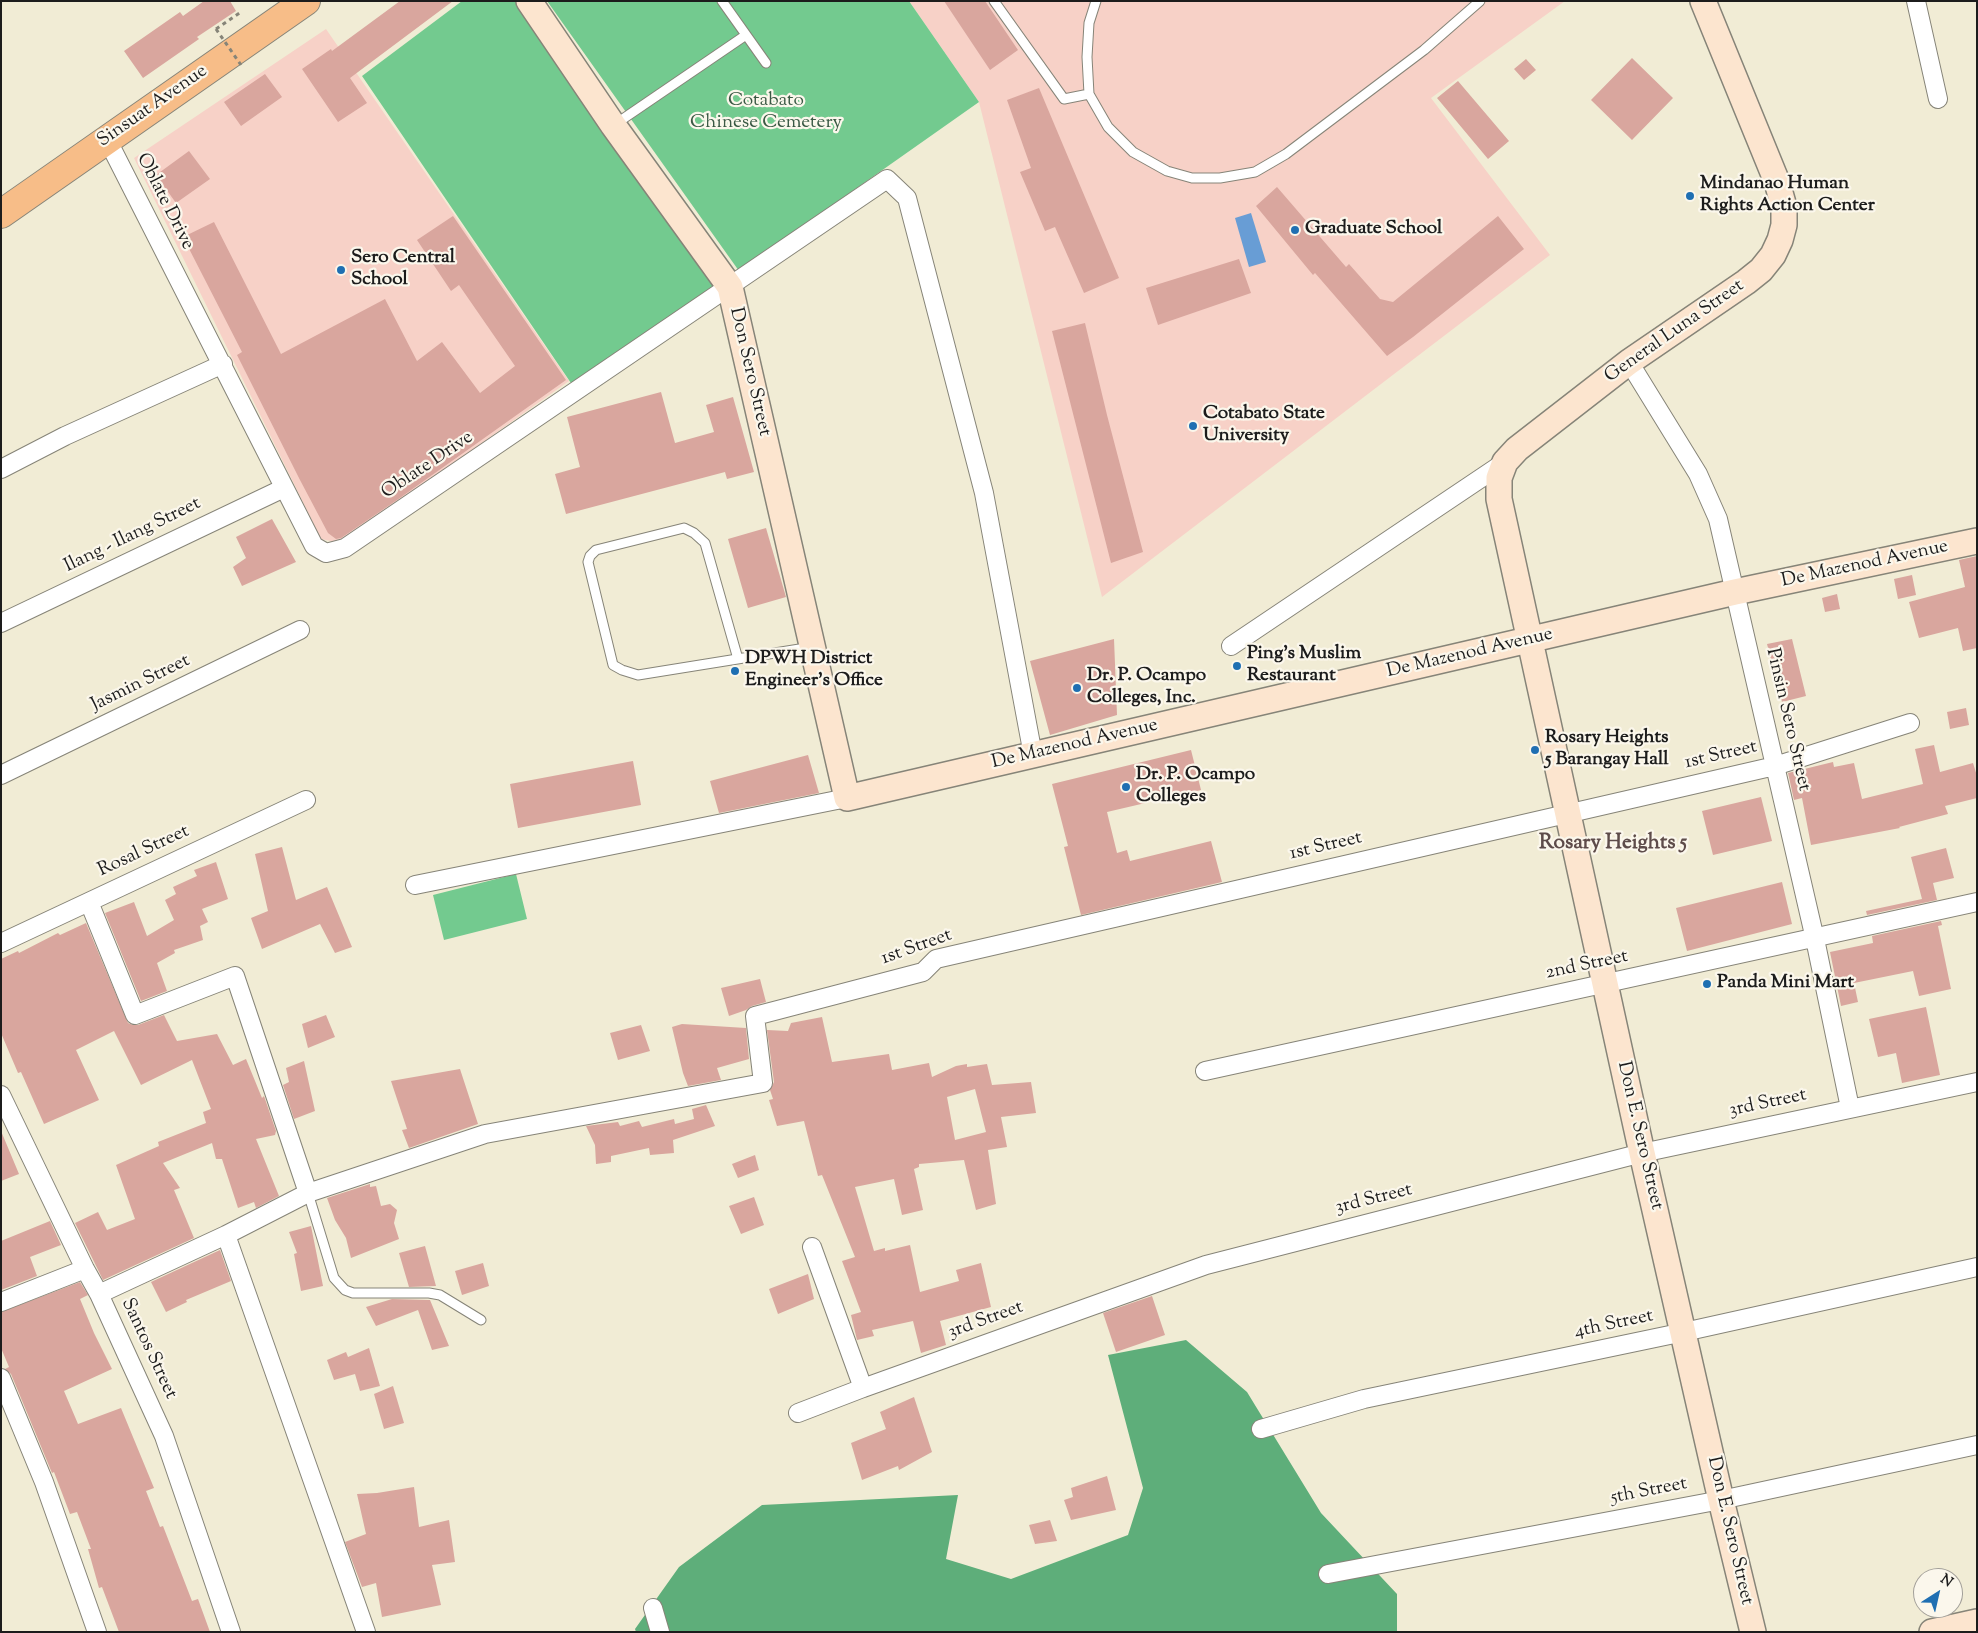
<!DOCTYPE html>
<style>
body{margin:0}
#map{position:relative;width:1978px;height:1633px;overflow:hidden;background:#f1ecd5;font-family:"Sorts Mill Goudy",serif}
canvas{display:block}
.frame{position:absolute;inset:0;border:2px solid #1c1c1c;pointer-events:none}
.north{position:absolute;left:1913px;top:1568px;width:50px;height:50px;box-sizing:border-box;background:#fbf7ec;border:1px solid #a29f99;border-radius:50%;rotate:35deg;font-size:14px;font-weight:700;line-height:20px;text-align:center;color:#1c1c1c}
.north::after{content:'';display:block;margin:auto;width:18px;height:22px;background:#1f6fb2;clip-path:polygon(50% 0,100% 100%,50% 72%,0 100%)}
</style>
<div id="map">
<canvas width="1978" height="1633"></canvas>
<div class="frame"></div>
<div class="north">N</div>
</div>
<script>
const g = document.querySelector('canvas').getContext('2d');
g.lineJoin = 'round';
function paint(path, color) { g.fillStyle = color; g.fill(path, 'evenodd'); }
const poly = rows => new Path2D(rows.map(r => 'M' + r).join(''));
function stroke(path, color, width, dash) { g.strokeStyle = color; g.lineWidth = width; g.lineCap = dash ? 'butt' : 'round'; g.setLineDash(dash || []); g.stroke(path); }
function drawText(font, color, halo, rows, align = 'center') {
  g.font = font + ' "Sorts Mill Goudy",serif'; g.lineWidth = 4.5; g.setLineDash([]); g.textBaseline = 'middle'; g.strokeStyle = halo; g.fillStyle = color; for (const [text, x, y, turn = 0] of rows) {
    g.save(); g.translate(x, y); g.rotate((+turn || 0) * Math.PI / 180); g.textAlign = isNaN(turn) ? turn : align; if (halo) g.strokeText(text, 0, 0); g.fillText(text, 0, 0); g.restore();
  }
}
paint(poly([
 [909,1,1565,1,1431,98,1550,255,1102,597,979,102],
 [326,29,569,381,341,543,321,539,134,158]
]), '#f7d1c7');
paint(poly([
 [462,1,515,1,715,289,573,386,362,76],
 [547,1,909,1,979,102,739,271],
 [516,874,527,919,444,940,433,895]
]), '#73ca8f');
paint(poly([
 [1186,1340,1247,1392,1321,1513,1397,1594,1397,1632,636,1632,635,1629,679,1567,762,1505,958,1495,946,1559,1011,1579,1128,1535,1143,1488,1108,1355]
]), '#5eae7a');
paint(poly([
 [1251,213,1266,262,1249,267,1235,218]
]), '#689dd5');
paint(poly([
 [204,1,230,1,236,11,197,37,199,39,143,78,124,51,180,12,183,16],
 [400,1,453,1,350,78,367,103,338,122,302,69,331,49,332,51],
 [944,1,985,1,1018,50,990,70],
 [1632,58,1673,98,1632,140,1591,100],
 [1526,59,1536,70,1524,80,1514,69],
 [265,74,282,97,241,126,224,102],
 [1458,81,1509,141,1488,159,1437,98],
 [1039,88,1119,278,1084,293,1055,227,1045,231,1020,172,1031,168,1007,100],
 [189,151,210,179,176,203,156,175],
 [1277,187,1346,267,1349,264,1380,299,1393,302,1498,216,1524,249,1413,337,1387,356,1315,273,1313,275,1256,206],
 [453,216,566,380,397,500,341,538,336,539,328,533,300,480,237,355,242,352,183,237,214,222,281,354,385,299,417,361,442,342,480,393,515,366,459,285,451,291,417,240],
 [1239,259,1251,293,1158,325,1146,288],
 [1085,323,1107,415,1143,552,1111,563,1052,331],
 [661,392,675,443,714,432,706,405,733,397,754,472,727,479,725,472,566,514,555,474,580,467,567,417],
 [272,519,296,562,242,586,233,567,246,558,236,537],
 [766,528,786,597,748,608,728,539],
 [1977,556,1977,648,1963,651,1958,628,1919,638,1909,602,1965,587,1959,560],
 [1912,575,1916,595,1898,599,1894,579],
 [1837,594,1840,609,1825,612,1822,598],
 [1114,639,1117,715,1050,735,1030,661],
 [1792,639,1806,696,1782,702,1767,644],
 [1966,708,1969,725,1950,729,1947,712],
 [1934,745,1940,772,1973,763,1977,776,1977,798,1945,806,1948,814,1899,827,1900,828,1811,845,1802,798,1794,800,1788,773,1833,762,1834,767,1854,763,1862,799,1923,784,1915,749],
 [1191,750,1201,790,1107,812,1117,853,1127,850,1130,861,1211,841,1222,882,1081,915,1064,847,1068,846,1052,784],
 [808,755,819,793,719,813,710,781],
 [633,761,641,805,518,828,510,784],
 [1761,797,1772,841,1713,855,1702,811],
 [282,847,296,900,327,887,352,947,335,953,320,924,262,949,251,918,268,911,255,854],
 [1946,848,1954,878,1933,883,1937,900,1867,915,1866,911,1922,899,1911,857],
 [216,862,228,899,202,909,208,922,200,926,203,940,174,950,175,953,157,963,167,991,141,1001,105,913,134,902,147,936,174,920,165,900,176,894,173,887,197,876,194,870],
 [1782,882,1792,924,1687,951,1676,908],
 [1941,921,1942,925,1938,926,1951,989,1919,996,1913,971,1854,983,1858,1002,1841,1006,1830,952,1873,943,1872,936],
 [86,923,128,1023,133,1025,138,1025,164,1015,177,1041,217,1034,233,1065,246,1059,262,1098,264,1096,276,1131,275,1135,256,1139,279,1196,256,1208,254,1202,238,1208,222,1159,216,1159,212,1143,163,1163,180,1188,174,1190,194,1238,103,1280,75,1223,98,1212,107,1230,135,1219,116,1165,159,1146,158,1142,206,1123,203,1112,211,1109,192,1060,141,1085,114,1031,76,1050,99,1100,44,1124,21,1072,18,1073,1,1033,1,959,18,951,19,953,58,933,60,935],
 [760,979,766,1002,752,1006,746,1010,729,1016,721,988],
 [1926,1007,1940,1075,1902,1083,1896,1053,1878,1057,1869,1019],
 [326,1015,335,1037,308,1048,302,1024],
 [822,1017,832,1062,889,1054,892,1070,929,1063,932,1077,956,1066,967,1064,967,1067,987,1064,992,1085,1031,1082,1036,1113,1001,1117,1007,1147,988,1150,996,1204,976,1210,964,1160,919,1164,919,1167,914,1169,923,1210,902,1215,894,1179,855,1187,874,1251,885,1248,885,1251,910,1245,920,1292,959,1281,956,1270,981,1263,991,1307,940,1321,946,1345,921,1353,913,1321,872,1330,874,1336,857,1340,851,1315,861,1312,842,1261,855,1257,822,1175,818,1176,804,1121,777,1126,769,1100,773,1099,770,1090,774,1082,767,1030,788,1031,791,1023],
 [975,1089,986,1132,955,1140,947,1097],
 [682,1024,746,1028,749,1059,717,1068,721,1080,688,1086,683,1073,672,1027],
 [641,1025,650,1051,618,1060,610,1033],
 [304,1061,315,1111,294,1119,283,1085,289,1082,286,1068],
 [460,1069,478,1124,409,1148,402,1130,407,1129,391,1081],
 [706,1105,715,1126,673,1140,674,1153,650,1155,649,1148,611,1156,611,1162,596,1164,595,1145,586,1126,618,1122,620,1126,639,1121,642,1127,674,1119,675,1124,694,1119,692,1109],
 [1,1131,19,1174,1,1181],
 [755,1155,759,1170,738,1178,732,1164],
 [370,1184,370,1187,376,1186,381,1206,390,1204,397,1210,394,1223,399,1239,351,1258,346,1238,335,1220,327,1198],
 [754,1197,764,1225,741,1234,729,1206],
 [50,1221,61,1245,30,1257,37,1276,1,1290,1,1241],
 [311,1226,323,1286,301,1291,294,1254,297,1253,289,1232],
 [425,1246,436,1286,409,1287,399,1253],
 [220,1250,231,1281,186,1300,187,1302,166,1312,151,1282],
 [483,1263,489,1286,462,1295,455,1271],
 [808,1274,814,1299,778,1314,769,1289],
 [80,1282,88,1295,80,1299,94,1333,112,1369,64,1391,78,1424,121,1408,154,1488,146,1491,160,1527,163,1526,192,1601,198,1599,210,1632,119,1632,102,1587,99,1588,88,1549,91,1549,77,1512,70,1514,54,1472,52,1473,11,1374,5,1369,9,1367,1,1348,1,1312],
 [1152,1296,1165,1335,1116,1352,1103,1313],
 [392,1299,430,1300,449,1346,432,1350,418,1310,376,1326,366,1307],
 [369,1348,380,1386,360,1391,355,1374,334,1380,327,1360,346,1352,348,1357],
 [393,1386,404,1423,384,1429,374,1394],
 [914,1397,932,1452,899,1470,898,1466,862,1480,851,1443,886,1429,880,1412],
 [1107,1476,1116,1510,1071,1520,1064,1500,1073,1497,1071,1488],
 [414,1487,419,1527,449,1520,455,1562,432,1565,441,1605,382,1617,376,1583,362,1587,345,1542,366,1534,357,1494,377,1493],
 [1050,1520,1057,1541,1035,1544,1029,1525]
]), '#d9a69e');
const lane = poly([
 [722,1,766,63],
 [994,1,1064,99,1089,94],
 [1096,1,1089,23,1087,57,1089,94,1108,127,1133,152,1167,171,1192,178,1220,178,1255,172,1286,154,1424,50,1480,1],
 [614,125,746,35],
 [738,659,705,543,694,533,684,528,596,550,590,556,588,562,613,665,622,670,638,675,812,647],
 [308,1193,334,1278,345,1290,353,1293,429,1293,440,1295,481,1320]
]);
const street = poly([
 [1916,1,1938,99],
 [107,139,314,546,326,553,345,548,887,179,907,198,984,493,1033,755],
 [1629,362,1698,474,1718,519,1815,939,1850,1108],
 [1,469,65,436,223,364],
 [1,623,284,488],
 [1231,646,1505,462],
 [1,775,300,630],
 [415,885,847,798],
 [89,902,135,1015,235,976,308,1193],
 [1,943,306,800],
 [1205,1071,1977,902],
 [1,1095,85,1269,99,1294,164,1436,231,1632],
 [226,1235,366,1632],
 [812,1247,863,1388],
 [99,1294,226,1235,308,1193,485,1134,763,1083,755,1016,923,972,936,959,1775,766,1910,723],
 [1,1302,85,1269],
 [1,1378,44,1482,97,1632],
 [798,1413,863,1388,1206,1265,1642,1153,1977,1082],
 [1261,1429,1364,1399,1684,1332,1977,1267],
 [1328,1574,1721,1500,1977,1445],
 [653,1608,660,1632]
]);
const secondary = poly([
 [529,1,613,125,730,287,847,798,1735,592,1977,541],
 [1703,1,1777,182,1784,207,1784,225,1780,240,1773,255,1761,270,1746,282,1629,362,1517,449,1505,462,1499,478,1499,499,1642,1153,1721,1500,1753,1632],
 [1932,1632,1977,1622]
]);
const primary = poly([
 [1,214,306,1]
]);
stroke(lane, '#868478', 11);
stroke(street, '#868478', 20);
stroke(secondary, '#868478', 28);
stroke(primary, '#868478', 30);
stroke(poly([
 [216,29,241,12]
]), '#868478', 3, [4, 4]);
stroke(lane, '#fff', 9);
stroke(street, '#fff', 18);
stroke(secondary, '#fce5cf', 25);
stroke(primary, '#f7bd88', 28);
stroke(poly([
 [216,29,241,65]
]), '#868478', 3, [4, 4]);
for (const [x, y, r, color] of [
 [1690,196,5,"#1f6fb2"],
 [1295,230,5,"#1f6fb2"],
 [341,270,5,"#1f6fb2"],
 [1193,426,5,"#1f6fb2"],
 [1237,666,5,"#1f6fb2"],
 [735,671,5,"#1f6fb2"],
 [1077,688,5,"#1f6fb2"],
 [1535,750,5,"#1f6fb2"],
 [1126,787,5,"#1f6fb2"],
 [1707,984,5,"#1f6fb2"]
]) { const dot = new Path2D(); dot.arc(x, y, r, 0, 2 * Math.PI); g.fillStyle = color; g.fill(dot); stroke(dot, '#fbf7ec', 2); }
drawText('19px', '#3a5944', '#fbf7ec', [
 ["Cotabato",766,102],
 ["Chinese Cemetery",766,124]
]);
drawText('19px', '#1c1c1c', '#fbf7ec', [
 ["Sinsuat Avenue",153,107,-35],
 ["Oblate Drive",164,202,63],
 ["General Luna Street",1675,332,-35],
 ["Don Sero Street",749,372,77],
 ["Oblate Drive",428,466,-34],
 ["Ilang - Ilang Street",133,536,-26],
 ["De Mazenod Avenue",1865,565,-12],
 ["De Mazenod Avenue",1470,654,-13],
 ["Jasmin Street",141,684,-26],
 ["Pinsin Sero Street",1787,720,77],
 ["De Mazenod Avenue",1075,745,-13],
 ["1st Street",1721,756,-13],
 ["1st Street",1326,847,-13],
 ["Rosal Street",144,852,-25],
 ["1st Street",917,948,-20],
 ["2nd Street",1587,966,-12],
 ["3rd Street",1768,1104,-12],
 ["Don E. Sero Street",1639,1136,77],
 ["3rd Street",1374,1200,-14],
 ["3rd Street",986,1321,-20],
 ["4th Street",1614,1325,-12],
 ["Santos Street",148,1349,65],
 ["5th Street",1649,1492,-11],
 ["Don E. Sero Street",1729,1531,77]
]);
drawText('bold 19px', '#1c1c1c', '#fbf7ec', [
 ["Mindanao Human",1700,185],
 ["Rights Action Center",1700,207],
 ["Graduate School",1305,230],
 ["Sero Central",351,259],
 ["School",351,281],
 ["Cotabato State",1203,415],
 ["University",1203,437],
 ["Ping's Muslim",1247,655],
 ["Restaurant",1247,677],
 ["DPWH District",745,660],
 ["Engineer's Office",745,682],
 ["Dr. P. Ocampo",1087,677],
 ["Colleges, Inc.",1087,699],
 ["Rosary Heights",1545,739],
 ["5 Barangay Hall",1545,761],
 ["Dr. P. Ocampo",1136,776],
 ["Colleges",1136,798],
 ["Panda Mini Mart",1717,984]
], 'left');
drawText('bold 21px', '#5e4c4a', '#fbf7ec', [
 ["Rosary Heights 5",1613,844]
]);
</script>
